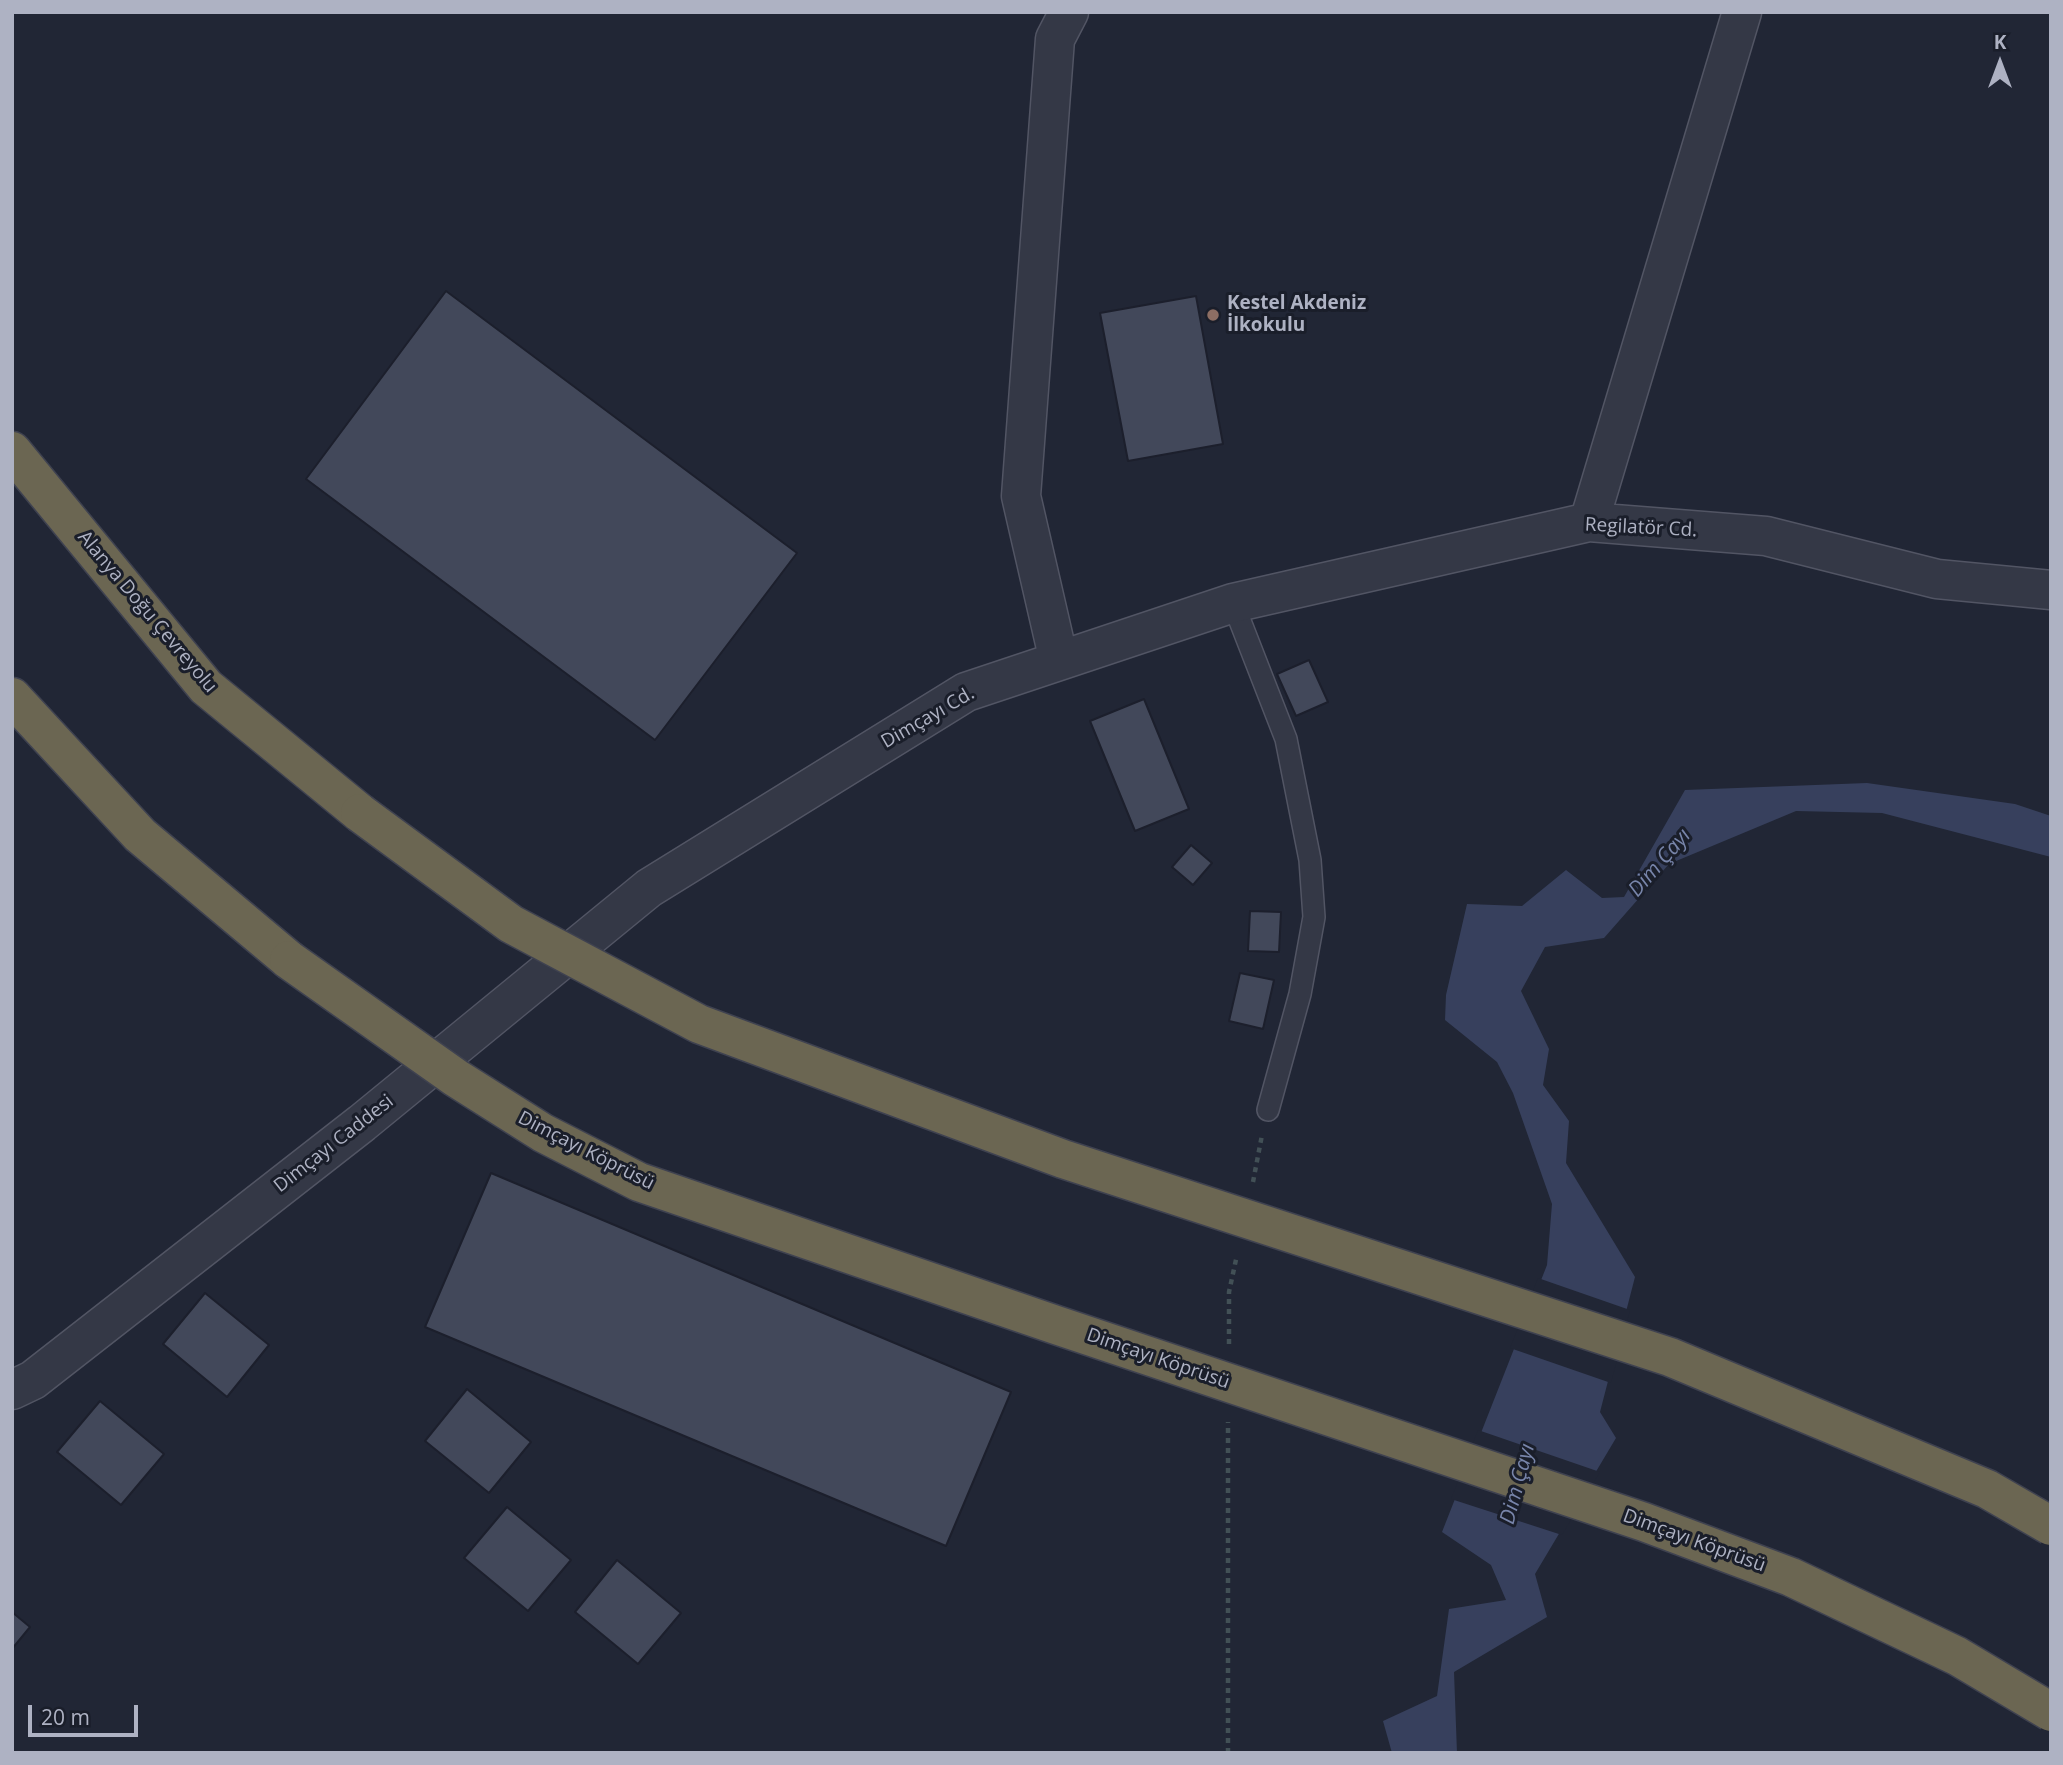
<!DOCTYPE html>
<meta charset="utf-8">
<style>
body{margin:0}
#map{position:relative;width:2063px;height:1765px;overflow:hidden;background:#212635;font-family:"Open Sans",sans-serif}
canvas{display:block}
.frame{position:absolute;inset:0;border:14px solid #aeb2c3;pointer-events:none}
.north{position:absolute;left:1965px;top:28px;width:70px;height:70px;-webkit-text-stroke:5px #1a1e2a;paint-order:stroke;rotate:0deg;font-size:19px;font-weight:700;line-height:28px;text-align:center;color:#aeb2c3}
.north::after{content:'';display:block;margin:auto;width:24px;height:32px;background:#aeb2c3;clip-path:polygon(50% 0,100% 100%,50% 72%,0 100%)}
.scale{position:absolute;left:28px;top:1705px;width:110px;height:32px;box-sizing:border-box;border:4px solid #aeb2c3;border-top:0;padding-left:9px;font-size:21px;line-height:24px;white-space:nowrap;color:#aeb2c3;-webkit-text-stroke:5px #1a1e2a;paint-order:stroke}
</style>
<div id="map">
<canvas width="2063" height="1765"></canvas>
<div class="frame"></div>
<div class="north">K</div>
<div class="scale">20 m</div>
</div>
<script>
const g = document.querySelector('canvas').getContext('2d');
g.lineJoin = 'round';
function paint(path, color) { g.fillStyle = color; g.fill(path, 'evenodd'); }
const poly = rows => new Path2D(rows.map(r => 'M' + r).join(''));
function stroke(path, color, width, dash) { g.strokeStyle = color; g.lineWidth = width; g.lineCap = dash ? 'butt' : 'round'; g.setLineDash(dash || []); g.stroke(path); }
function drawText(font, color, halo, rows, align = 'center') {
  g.font = font + ' "Open Sans",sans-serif'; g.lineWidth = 6; g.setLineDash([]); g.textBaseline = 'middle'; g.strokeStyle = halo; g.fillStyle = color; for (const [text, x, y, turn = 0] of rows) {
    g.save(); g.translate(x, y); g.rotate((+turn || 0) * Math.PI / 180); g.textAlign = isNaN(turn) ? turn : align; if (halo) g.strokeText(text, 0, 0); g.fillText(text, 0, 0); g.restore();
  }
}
paint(poly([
 [1867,783,2015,804,2051,816,2051,857,1882,813,1796,811,1669,864,1604,938,1545,947,1521,991,1549,1049,1543,1085,1569,1121,1566,1163,1635,1277,1600,1412,1616,1438,1535,1574,1547,1617,1454,1672,1457,1753,1392,1753,1383,1721,1437,1696,1449,1609,1506,1600,1491,1565,1442,1532,1547,1265,1552,1204,1513,1093,1497,1062,1445,1020,1446,995,1467,904,1522,906,1566,870,1602,898,1624,897,1685,790]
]), '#37405d');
paint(poly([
 [1538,1278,1630,1310,1611,1383,1510,1348],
 [1478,1430,1600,1472,1562,1535,1451,1499]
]), '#212635');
const building = poly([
 [446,291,797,553,655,740,306,479,446,291],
 [1196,296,1223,444,1128,461,1100,313,1196,296],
 [1309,660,1328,702,1296,716,1277,674,1309,660],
 [1144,699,1189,809,1135,831,1090,721,1144,699],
 [1191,845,1212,863,1193,885,1172,867,1191,845],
 [1250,911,1281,912,1279,952,1248,951,1250,911],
 [1240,973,1274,980,1263,1029,1229,1021,1240,973],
 [491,1173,1011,1392,946,1546,425,1327,491,1173],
 [205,1293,269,1345,227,1397,163,1344,205,1293],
 [467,1389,531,1442,489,1493,425,1441,467,1389],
 [100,1401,164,1454,121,1505,57,1452,100,1401],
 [507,1507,571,1560,528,1611,464,1558,507,1507],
 [617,1560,681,1613,638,1664,575,1612,617,1560],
 [12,1612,30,1627,12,1649,12,1612]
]);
paint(building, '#42485a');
stroke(building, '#1c1f2c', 2);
const lane = poly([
 [1233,603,1286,739,1310,860,1314,917,1300,994,1268,1110]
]);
const street = poly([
 [1589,522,1742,12],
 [1059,661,1021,496,1055,39,1069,12],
 [12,1390,33,1380,362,1123,649,888,966,692,1233,603,1589,522,1766,536,1937,579,2051,590]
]);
const highway = poly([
 [12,451,206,687,360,813],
 [12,697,140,835,289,960]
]);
stroke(lane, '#525564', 24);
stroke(street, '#525564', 41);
stroke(highway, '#3f4250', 41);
stroke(poly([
 [1253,1182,1262,1135],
 [1229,1344,1229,1292,1237,1255],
 [1228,1753,1228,1422]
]), '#425056', 4.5, [5, 5]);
stroke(lane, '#343846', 21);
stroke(street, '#343846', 38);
stroke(highway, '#6b6652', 38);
const highwayBridge = poly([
 [360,813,511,924,699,1024,1063,1159,1670,1357,1987,1489,2051,1526],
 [289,960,456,1078,543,1133,639,1182,1056,1325,1644,1522,1791,1577,1957,1656,2051,1712]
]);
stroke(highwayBridge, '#3f4250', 41, []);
stroke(highwayBridge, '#6b6652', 38);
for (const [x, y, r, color] of [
 [1213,315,7,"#8d6e63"]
]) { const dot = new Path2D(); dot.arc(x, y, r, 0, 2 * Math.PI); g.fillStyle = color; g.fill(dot); stroke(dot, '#1a1e2a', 2.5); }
drawText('bold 19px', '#aeb2c3', '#1a1e2a', [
 ["Kestel Akdeniz",1227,304],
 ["İlkokulu",1227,326]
], 'left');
drawText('19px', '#aeb2c3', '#1a1e2a', [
 ["Regilatör Cd.",1641,528,3],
 ["Alanya Doğu Çevreyolu",147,612,50],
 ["Dimçayı Cd.",928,718,-30],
 ["Dimçayı Caddesi",334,1144,-38],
 ["Dimçayı Köprüsü",586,1151,27],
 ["Dimçayı Köprüsü",1158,1359,19],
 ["Dimçayı Köprüsü",1694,1541,20]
]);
drawText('italic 21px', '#7885aa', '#1a1e2a', [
 ["Dim Çayı",1660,863,-49],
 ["Dim Çayı",1518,1484,-75]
]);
</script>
